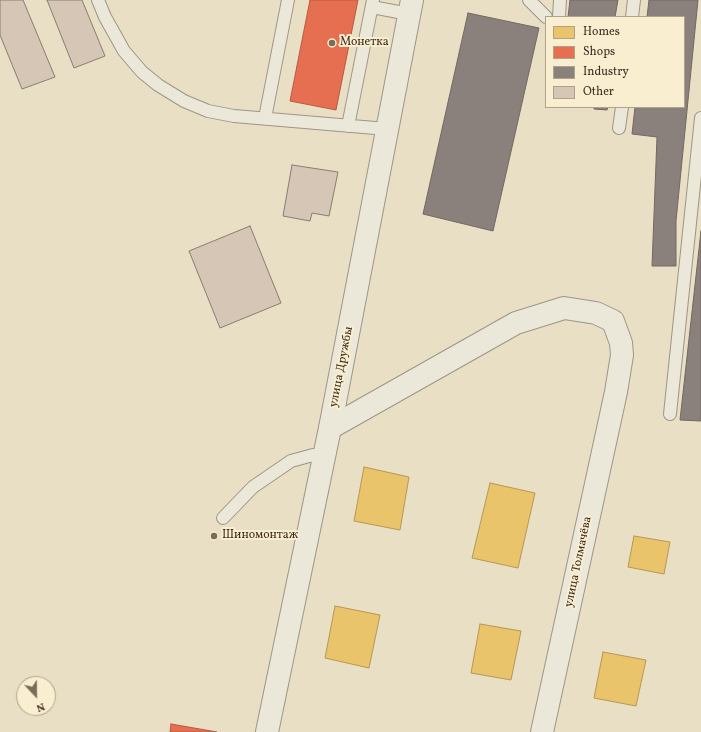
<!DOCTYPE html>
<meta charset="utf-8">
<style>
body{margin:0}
#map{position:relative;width:701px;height:732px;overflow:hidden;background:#e8dfc5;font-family:Vollkorn,serif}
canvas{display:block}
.legend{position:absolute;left:545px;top:16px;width:140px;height:92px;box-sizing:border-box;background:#f9eed0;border:1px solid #afa18a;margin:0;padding:5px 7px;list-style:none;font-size:12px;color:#3f2d21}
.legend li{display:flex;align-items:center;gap:8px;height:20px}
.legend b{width:20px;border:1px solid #afa18a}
.north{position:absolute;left:16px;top:676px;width:40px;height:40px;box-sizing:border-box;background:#f9eed0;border:1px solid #afa18a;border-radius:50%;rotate:158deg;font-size:11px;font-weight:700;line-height:16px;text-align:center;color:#3f2d21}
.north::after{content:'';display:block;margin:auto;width:14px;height:18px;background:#7a6b5a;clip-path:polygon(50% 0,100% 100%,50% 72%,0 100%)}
</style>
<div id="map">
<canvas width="701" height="732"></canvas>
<ul class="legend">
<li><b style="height:11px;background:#e9c46a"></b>Homes</li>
<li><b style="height:11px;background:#e76f51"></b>Shops</li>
<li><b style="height:11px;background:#8a817c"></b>Industry</li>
<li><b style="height:11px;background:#d5c6b6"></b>Other</li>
</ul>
<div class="north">N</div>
</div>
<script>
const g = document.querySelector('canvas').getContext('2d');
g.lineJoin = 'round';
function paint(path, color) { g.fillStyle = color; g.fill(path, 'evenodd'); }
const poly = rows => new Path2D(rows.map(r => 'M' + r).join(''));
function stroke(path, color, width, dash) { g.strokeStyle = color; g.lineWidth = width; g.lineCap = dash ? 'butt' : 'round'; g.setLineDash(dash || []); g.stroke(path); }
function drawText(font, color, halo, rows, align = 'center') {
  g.font = font + ' Vollkorn,serif'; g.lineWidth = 4; g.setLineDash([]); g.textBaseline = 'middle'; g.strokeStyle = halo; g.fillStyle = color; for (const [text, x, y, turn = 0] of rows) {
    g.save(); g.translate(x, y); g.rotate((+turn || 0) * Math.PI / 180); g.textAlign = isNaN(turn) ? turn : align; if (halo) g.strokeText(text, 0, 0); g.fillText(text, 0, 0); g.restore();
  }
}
const homes = poly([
 [364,467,409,477,400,530,354,521,364,467],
 [490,483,535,493,518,568,472,558,490,483],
 [634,536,670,542,664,574,628,567,634,536],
 [335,606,380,615,369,668,325,658,335,606],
 [480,624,521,631,511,680,471,673,480,624],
 [603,652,646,660,636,706,594,698,603,652]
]);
paint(homes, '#e9c46a');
stroke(homes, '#b69754', 1);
const shops = poly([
 [310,0,358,0,336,110,290,101,310,0],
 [171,724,217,732,170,732,171,724]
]);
paint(shops, '#e76f51');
stroke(shops, '#b55b43', 1);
const industry = poly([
 [570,0,618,0,615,17,568,17,570,0],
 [649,0,698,0,676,221,676,266,652,266,657,137,632,134,635,107,684,107,684,17,647,17,649,0],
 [468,13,539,28,493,231,423,214,468,13],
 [594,107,608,107,607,110,594,109,594,107],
 [701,231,701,421,680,420,701,231]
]);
paint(industry, '#8a817c');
stroke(industry, '#746861', 1);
const building = poly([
 [0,0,23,0,55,77,22,89,0,35,0,0],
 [47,0,82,0,105,56,74,68,47,0],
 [292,165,338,172,329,216,312,213,310,221,283,216,292,165],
 [250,226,281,303,220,328,189,251,250,226]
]);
paint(building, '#d5c6b6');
stroke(building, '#867e70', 1);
const service = poly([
 [98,0,105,17,124,51,142,72,158,85,184,101,208,111,234,116,387,129],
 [529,0,546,17],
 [372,7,409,14],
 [559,17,560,0],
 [632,17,634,0],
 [265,118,288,0],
 [348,126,373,0],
 [619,128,622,107],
 [670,414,701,118],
 [223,518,253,487,291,461,313,455,325,456]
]);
const minor = poly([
 [330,428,516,323,564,308,596,313,613,321,621,343,622,355,616,392,542,732]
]);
const tertiary = poly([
 [267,732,330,428,412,0]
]);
stroke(service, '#9d9686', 14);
stroke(minor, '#9d9686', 24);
stroke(tertiary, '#9d9686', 24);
stroke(service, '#ebe7d9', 12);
stroke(minor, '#ebe7d9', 22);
stroke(tertiary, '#ebe7d9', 22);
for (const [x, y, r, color] of [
 [332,43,4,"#7a6b5a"],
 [214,536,4,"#7a6b5a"]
]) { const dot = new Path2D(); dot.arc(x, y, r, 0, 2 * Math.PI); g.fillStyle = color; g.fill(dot); stroke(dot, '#f9eed0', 1.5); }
drawText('12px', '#3f2d21', '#f9eed0', [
 ["Монетка",340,43],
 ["Шиномонтаж",222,536]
], 'left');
drawText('12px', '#3f2d21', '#f9eed0', [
 ["улица Дружбы",342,367,-79],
 ["улица Толмачёва",579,562,-78]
]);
</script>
